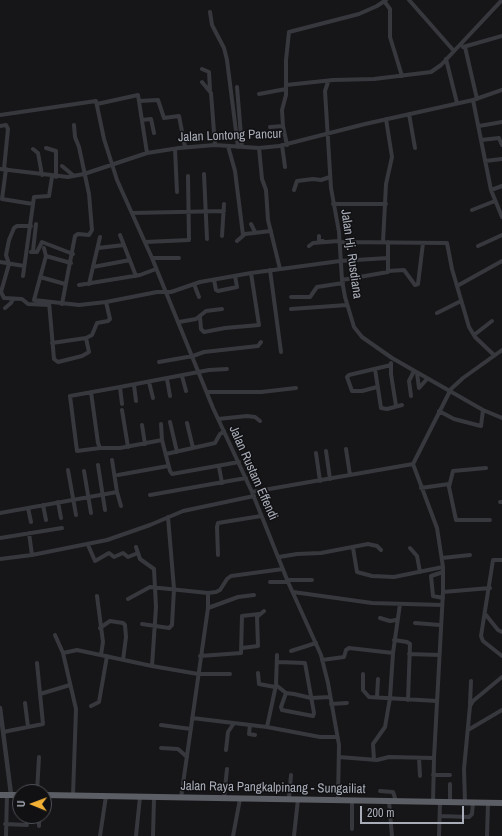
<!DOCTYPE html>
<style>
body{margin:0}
#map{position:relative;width:502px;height:836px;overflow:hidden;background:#161618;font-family:"Archivo Narrow",sans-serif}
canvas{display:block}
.north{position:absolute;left:12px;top:784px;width:40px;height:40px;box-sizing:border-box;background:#111113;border:1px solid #4d4f55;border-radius:50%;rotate:271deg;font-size:11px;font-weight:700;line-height:16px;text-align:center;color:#a8adb8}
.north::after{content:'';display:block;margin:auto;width:14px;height:18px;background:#f2b134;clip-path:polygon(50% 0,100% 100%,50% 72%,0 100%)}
.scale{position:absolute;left:360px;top:806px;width:104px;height:18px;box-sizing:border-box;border:2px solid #a8adb8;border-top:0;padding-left:5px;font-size:12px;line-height:14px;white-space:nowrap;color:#a8adb8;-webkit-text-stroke:3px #111113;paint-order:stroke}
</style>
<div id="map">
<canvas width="502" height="836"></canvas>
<div class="north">U</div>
<div class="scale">200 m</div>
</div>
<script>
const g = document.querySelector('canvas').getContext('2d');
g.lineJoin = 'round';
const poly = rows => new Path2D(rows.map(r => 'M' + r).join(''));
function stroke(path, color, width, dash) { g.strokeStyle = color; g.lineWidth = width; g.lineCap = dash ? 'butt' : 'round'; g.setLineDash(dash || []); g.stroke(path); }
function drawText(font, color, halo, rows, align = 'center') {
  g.font = font + ' "Archivo Narrow",sans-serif'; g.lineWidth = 3; g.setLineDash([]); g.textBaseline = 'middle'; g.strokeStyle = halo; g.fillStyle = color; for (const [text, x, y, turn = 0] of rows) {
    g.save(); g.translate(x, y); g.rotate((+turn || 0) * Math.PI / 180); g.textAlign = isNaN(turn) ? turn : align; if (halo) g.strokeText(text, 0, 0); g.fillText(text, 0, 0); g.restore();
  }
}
stroke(poly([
 [409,0,454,51],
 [384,1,390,9,390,37,402,76],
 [210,12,212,25,224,48,227,60,238,147],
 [463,47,502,36],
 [465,47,477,99],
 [446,59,457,103],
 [202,69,209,72,210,90],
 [202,82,211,93,215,145],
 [328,82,325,91,331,188,339,232,342,280,345,297,354,327,362,337,392,358,483,410,502,418],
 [286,85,333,80,374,79,431,72,441,65,502,0],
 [237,87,242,147],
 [259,94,286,89],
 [473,100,491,190,502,217],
 [139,101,158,100,164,118,179,116,185,147],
 [97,104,138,95,147,153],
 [409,114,415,148],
 [0,115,96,101,104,139,117,180,152,258,213,408,252,492,288,582,321,655,328,683,339,745,338,800],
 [142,120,151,119,154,133],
 [0,126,6,125,8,129,4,169],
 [283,126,282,110,286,95,286,60,289,32,359,14,377,6,386,0],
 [479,126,502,122],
 [270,127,283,126,287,145],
 [481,140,499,138,502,145],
 [282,145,285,167],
 [228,146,235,171,243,235],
 [46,148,56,151,56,177],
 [259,148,262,179,266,190,268,220,280,269],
 [33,149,38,153,42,175],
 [175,149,177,192],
 [485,161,502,159],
 [62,166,74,176],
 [0,169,68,177,84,174,147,153,179,148,215,145,259,148,279,146,365,124,473,100,502,90],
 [6,169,2,199,33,204],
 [204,174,207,239],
 [294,190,297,181,313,179,321,180,330,177],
 [491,190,502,186],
 [333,204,386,204],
 [472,210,495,201],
 [132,213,224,211],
 [251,224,255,232],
 [31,226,17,226,14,228,9,240,6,255,9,264,1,292,4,298,22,299,28,304,49,305],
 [120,235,136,276],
 [222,236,224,204],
 [319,236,319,241,323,241],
 [237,241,245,234,271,231],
 [145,242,189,240,188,176],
 [339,242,447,243,452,269,469,327,475,337,494,355],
 [383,242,386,184,392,157,386,119],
 [309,246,313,243,339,241],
 [478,246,502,235],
 [44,248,46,256],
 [98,248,124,245],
 [31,252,37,252,42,242,73,254],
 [31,252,33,251,36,224],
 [152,258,179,258],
 [0,262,24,266],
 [71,263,46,256,34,300,79,305,106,302,157,292,171,292,200,282,251,273,340,261,388,258],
 [93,267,130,260],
 [270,270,281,352],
 [388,271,404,270,415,285,418,284,423,243],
 [23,276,34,197,49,196,52,177],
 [40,277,65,284],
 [214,280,216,290,218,291,237,287,235,276],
 [342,280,388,272,388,242],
 [89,284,100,237],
 [194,284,199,297],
 [79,285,140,275,156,269],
 [457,286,502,261],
 [291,297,310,297,317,287,343,283],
 [49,302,54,359,58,362,82,356,89,352,86,338,92,335,97,323,108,321,110,319,106,302],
 [62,304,75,236,78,234,89,235,92,230,89,194,79,147,75,137,74,125],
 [5,308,11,303,13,299],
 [291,309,347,305],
 [437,313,461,301],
 [200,317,201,329,204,332,225,328,259,325,251,273],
 [179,322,196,319,206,311,222,309],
 [474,335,492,321],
 [52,343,86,338],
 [159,362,193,356,204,352,258,346,261,342],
 [391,363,391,374,396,406],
 [375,369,381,408,387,409,402,405],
 [417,373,419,388,427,379],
 [182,376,186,391],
 [167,379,170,396],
 [149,382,153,398],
 [134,385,136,401],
 [377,387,362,391,352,391,347,377,349,375,391,365],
 [91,392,98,443,100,448,120,448,162,440,170,471,172,474,239,462],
 [207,392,261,392,296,388],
 [411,396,409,381,414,371],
 [122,404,120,387,209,370,227,369],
 [122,410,128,447],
 [439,411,454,419,481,426,483,410],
 [218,419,247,416,255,417,260,421],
 [170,422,177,452],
 [187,423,193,448],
 [161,424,162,440],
 [142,425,145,444],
 [100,448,77,451,70,396,120,387],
 [346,449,350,475],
 [326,451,330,479],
 [316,453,320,481],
 [166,454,215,443,220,434,224,431],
 [112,460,117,492],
 [98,465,105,510],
 [219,467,222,483],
 [486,468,453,471,449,487,456,520,490,520],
 [68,470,76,515],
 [84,471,91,513],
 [118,475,168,466],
 [421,488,449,484],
 [252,492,413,464],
 [150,495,246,478],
 [58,502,61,518],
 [500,502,502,502],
 [43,505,46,520],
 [28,508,31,522],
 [0,513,117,492,121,506],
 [29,533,32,555],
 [0,538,62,528],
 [88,545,95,561,109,553,114,557,123,553,128,557,138,553],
 [136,547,140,559,154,569,156,607,152,666],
 [353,548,357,572,372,576,394,577,443,567],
 [410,548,417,556,420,572],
 [218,555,217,527,218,523,261,516],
 [279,557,297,554,321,553,368,544,377,546,381,550],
 [442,558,470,555],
 [0,559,32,555,107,540,150,525,183,511,254,496],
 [502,560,493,560,481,636,483,641,502,656],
 [288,580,312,580],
 [270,582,288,582],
 [293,592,372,603,442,605],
 [443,592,490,588],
 [97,596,103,642,101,655],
 [443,598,433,596,431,576,443,572],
 [128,599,150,587,208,593,216,592,220,590,227,579,231,576,283,569],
 [208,608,238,597,254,595],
 [486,615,498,630,502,632],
 [380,618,390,621,396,620],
 [415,623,440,625],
 [142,624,169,628,172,625,174,589,168,517],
 [100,628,110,621,123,623,125,625,126,637,123,660],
 [55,635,63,653,76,709,73,795],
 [394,640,407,642,410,644,408,700],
 [242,648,258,646,257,617,264,611],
 [291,651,316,643],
 [63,653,77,650,152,666,198,674,230,674],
 [409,654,439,655],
 [200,656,241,653,242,616,259,614],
 [322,660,344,657,346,650,349,648,393,653],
 [278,662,305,663,314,713,313,716,282,710,281,707,286,693],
 [258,673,259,684,275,687],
 [363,674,363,690,369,697,437,701],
 [276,685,286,693,294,694,311,698,330,697],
 [40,694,70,685],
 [377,697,378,679],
 [25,703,28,727],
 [331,704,347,703],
 [470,704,471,681],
 [91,706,99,702,107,656],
 [192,718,267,727,320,737,337,737],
 [161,725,191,729],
 [250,725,249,734,255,735],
 [267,727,276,685,277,655],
 [468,730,502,710],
 [3,732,43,724,37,663],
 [161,748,178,749,187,757],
 [226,750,228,732,234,723],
 [339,757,377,760,389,757,434,758],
 [419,758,420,776],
 [374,760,373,744,385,727,390,698,393,653,400,604],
 [433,775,450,775],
 [380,791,393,792,396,801],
 [37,792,39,757],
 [181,798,208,608,208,593],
 [224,798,227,769],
 [289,798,291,775],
 [389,801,392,836],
 [433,802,434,758,443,592,443,567,437,528,413,464,451,389,463,378,502,350],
 [450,803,450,784],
 [465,803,464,769,470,706,473,701,502,677],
 [440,816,469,817,472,814,473,803],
 [5,824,27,825],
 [39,826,39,816],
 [352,829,352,800],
 [6,836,7,795],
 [100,836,106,796],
 [136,836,140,797],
 [153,836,154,798],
 [233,836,240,799],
 [294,836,298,799],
 [439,836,440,802],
 [487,836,488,803]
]), '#37383d', 4);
stroke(poly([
 [0,708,11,794]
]), '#37383d', 4.5);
stroke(poly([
 [0,795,20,795],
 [44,795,502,803]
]), '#5b5e65', 6);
drawText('13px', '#a8adb8', '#111113', [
 ["Jalan Lontong Pancur",230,136,-2],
 ["Jalan Hj. Rusdiana",351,254,82],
 ["Jalan Rustam Effendi",253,473,66],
 ["Jalan Raya Pangkalpinang - Sungailiat",273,788,1]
]);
</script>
